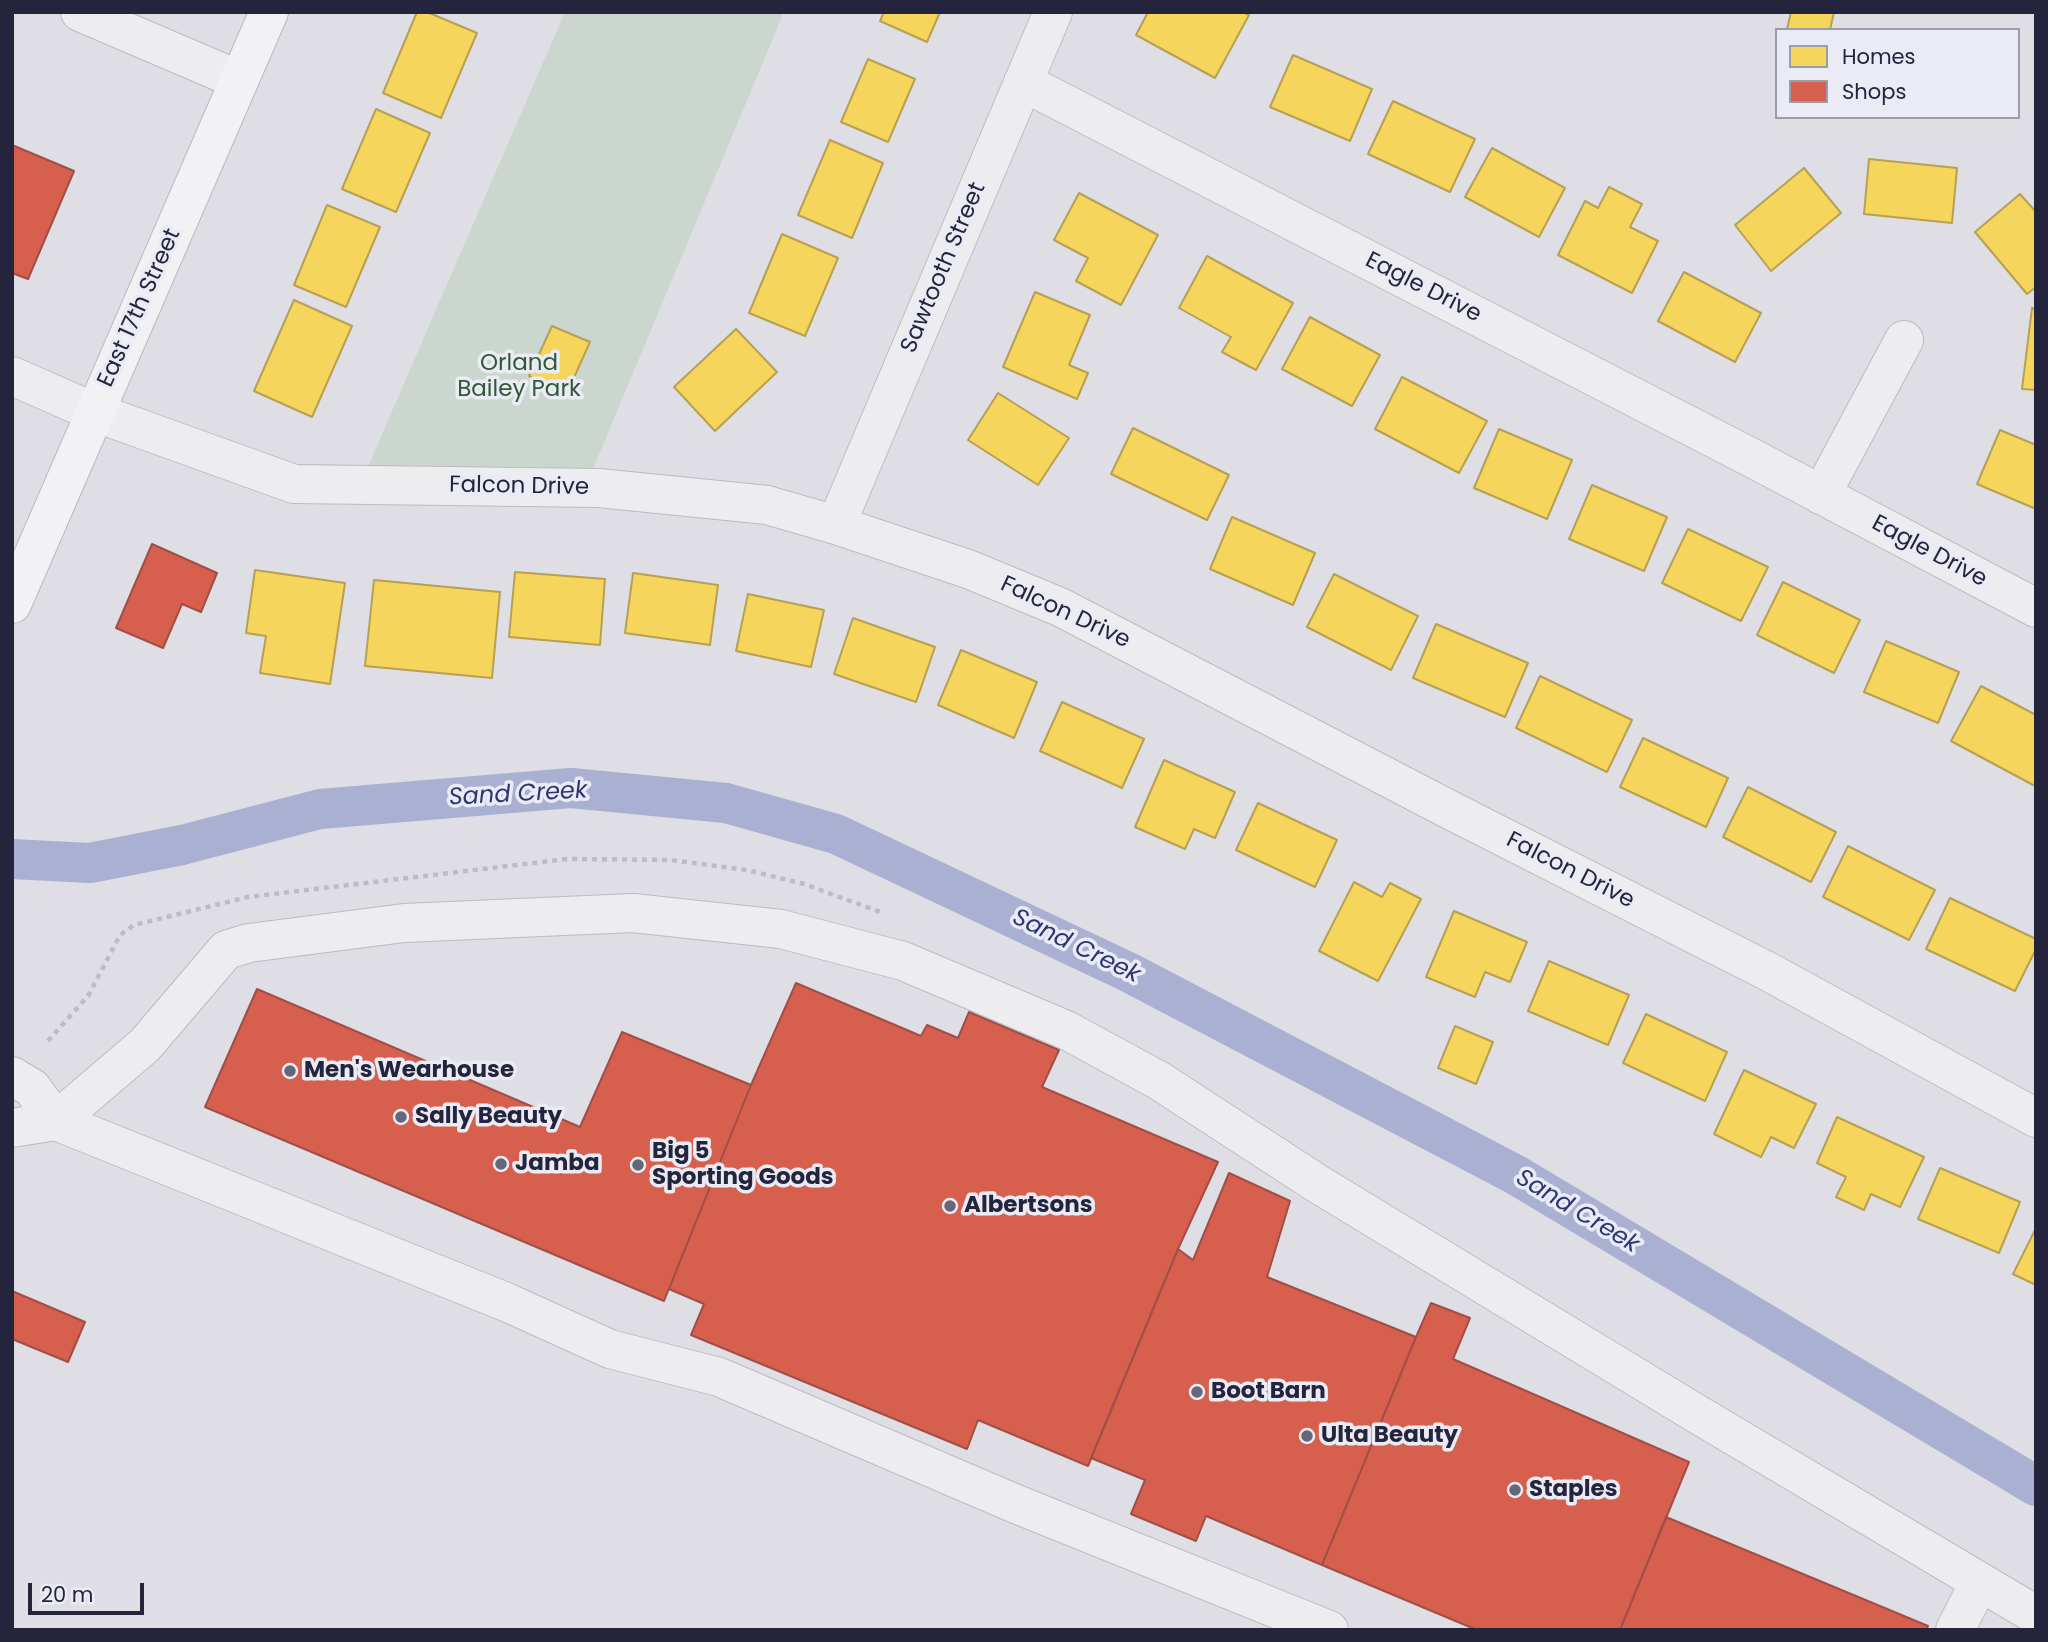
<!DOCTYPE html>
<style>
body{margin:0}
#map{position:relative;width:2048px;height:1642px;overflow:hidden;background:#dedee4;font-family:Poppins,sans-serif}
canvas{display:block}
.frame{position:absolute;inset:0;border:14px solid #24253d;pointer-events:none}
.legend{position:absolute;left:1775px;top:28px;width:245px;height:91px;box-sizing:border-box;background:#eaebf4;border:2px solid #9b9cab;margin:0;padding:9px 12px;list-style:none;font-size:21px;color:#24253d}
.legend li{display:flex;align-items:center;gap:14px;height:35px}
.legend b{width:35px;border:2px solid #9b9cab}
.scale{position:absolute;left:28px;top:1583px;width:116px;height:32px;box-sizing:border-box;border:4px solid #24253d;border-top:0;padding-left:9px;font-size:21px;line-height:24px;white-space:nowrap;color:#24253d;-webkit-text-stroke:5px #eaebf4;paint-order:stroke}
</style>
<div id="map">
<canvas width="2048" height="1642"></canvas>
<div class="frame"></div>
<ul class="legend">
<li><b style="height:19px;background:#f6d55c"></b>Homes</li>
<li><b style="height:19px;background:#d6604d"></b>Shops</li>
</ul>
<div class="scale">20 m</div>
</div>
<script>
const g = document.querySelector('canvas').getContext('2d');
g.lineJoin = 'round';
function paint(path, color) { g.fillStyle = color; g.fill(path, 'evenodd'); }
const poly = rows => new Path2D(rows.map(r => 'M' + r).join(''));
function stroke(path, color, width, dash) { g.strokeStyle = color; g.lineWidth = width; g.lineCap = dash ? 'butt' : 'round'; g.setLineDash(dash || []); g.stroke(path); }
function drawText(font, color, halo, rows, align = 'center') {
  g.font = font + ' Poppins,sans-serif'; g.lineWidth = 7; g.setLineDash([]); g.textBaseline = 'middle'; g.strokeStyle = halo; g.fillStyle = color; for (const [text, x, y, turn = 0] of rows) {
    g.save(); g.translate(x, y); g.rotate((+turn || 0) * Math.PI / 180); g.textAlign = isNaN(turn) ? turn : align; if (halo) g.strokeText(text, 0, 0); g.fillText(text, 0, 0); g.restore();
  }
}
paint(poly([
 [565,12,784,12,585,488,360,485]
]), '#cbd7ce');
const homes = poly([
 [417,12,427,12,477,33,441,118,383,93,417,12],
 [884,12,940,12,927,42,880,21,884,12],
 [1148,12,1243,12,1249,15,1215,78,1136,35,1148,12],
 [1791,12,1834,12,1830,30,1789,30,1787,29,1791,12],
 [1293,55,1372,89,1350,141,1270,107,1293,55],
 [868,59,915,79,888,142,841,122,868,59],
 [1393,101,1475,139,1450,192,1368,154,1393,101],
 [376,109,430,133,396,212,342,189,376,109],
 [830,140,883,163,852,238,798,215,830,140],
 [1492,148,1565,188,1539,237,1465,197,1492,148],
 [1869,159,1957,168,1952,223,1864,214,1869,159],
 [1804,168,1841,213,1771,271,1735,225,1804,168],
 [1609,187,1642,204,1630,227,1658,241,1632,293,1558,255,1585,201,1598,208,1609,187],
 [1079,193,1158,235,1121,305,1076,281,1088,258,1054,240,1079,193],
 [2020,194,2036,212,2036,287,2027,294,1975,232,2020,194],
 [327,205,380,227,346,307,294,285,327,205],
 [782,234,838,258,805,336,749,313,782,234],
 [1207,256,1293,303,1256,370,1222,352,1231,337,1179,308,1207,256],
 [1684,272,1761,313,1735,362,1658,321,1684,272],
 [1035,292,1090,315,1069,365,1088,373,1077,399,1003,367,1035,292],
 [294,300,352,326,312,417,254,391,294,300],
 [2032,308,2036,309,2036,390,2022,389,2032,308],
 [1310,317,1380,355,1352,406,1282,369,1310,317],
 [552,326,590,342,567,393,529,376,552,326],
 [736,329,777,372,715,431,674,387,736,329],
 [1402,377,1487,421,1459,473,1375,429,1402,377],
 [998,393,1069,438,1038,485,968,440,998,393],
 [1133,428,1229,475,1207,520,1111,474,1133,428],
 [1499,429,1572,460,1547,519,1474,488,1499,429],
 [2000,430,2036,445,2036,509,1977,484,2000,430],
 [1592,485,1667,517,1644,571,1569,539,1592,485],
 [1232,517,1315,553,1293,605,1210,569,1232,517],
 [1688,529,1768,567,1741,621,1662,583,1688,529],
 [255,570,345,583,330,684,260,673,266,636,246,633,255,570],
 [515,572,605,579,600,645,509,637,515,572],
 [633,573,718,585,710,645,625,633,633,573],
 [1334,574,1418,616,1391,670,1307,627,1334,574],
 [374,580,500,592,492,678,365,666,374,580],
 [1783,582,1860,620,1834,673,1757,635,1783,582],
 [748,594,824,610,811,667,736,651,748,594],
 [853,618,935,647,916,702,834,674,853,618],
 [1436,624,1528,663,1505,717,1413,678,1436,624],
 [1886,641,1959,672,1938,723,1864,692,1886,641],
 [961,650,1037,682,1014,738,938,705,961,650],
 [1540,676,1632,720,1607,772,1516,728,1540,676],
 [1981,686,2036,715,2035,786,1951,741,1981,686],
 [1062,702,1144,739,1122,788,1040,751,1062,702],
 [1643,738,1728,778,1706,827,1620,787,1643,738],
 [1164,760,1235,792,1215,838,1194,829,1185,849,1135,827,1164,760],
 [1748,787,1836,832,1811,882,1723,837,1748,787],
 [1258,803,1337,840,1315,887,1236,850,1258,803],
 [1848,846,1935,890,1909,940,1823,897,1848,846],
 [1354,882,1382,897,1390,883,1421,899,1378,981,1319,951,1354,882],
 [1950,898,2036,939,2036,949,2015,991,1926,949,1950,898],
 [1454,911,1527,942,1510,982,1485,972,1475,997,1426,977,1454,911],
 [1549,961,1629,995,1608,1045,1528,1011,1549,961],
 [1646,1014,1727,1052,1705,1101,1623,1063,1646,1014],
 [1455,1026,1493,1042,1476,1084,1438,1068,1455,1026],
 [1744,1070,1816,1104,1794,1148,1771,1137,1761,1157,1714,1134,1744,1070],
 [1837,1117,1924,1157,1900,1207,1871,1194,1864,1210,1836,1197,1846,1177,1817,1163,1837,1117],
 [1940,1168,2020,1202,1999,1253,1918,1219,1940,1168],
 [2036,1228,2036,1285,2013,1274,2036,1228]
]);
paint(homes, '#f6d55c');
stroke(homes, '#b7a053', 2);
const shops = poly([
 [12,145,74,171,28,279,12,273,12,145],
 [152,544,217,573,201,612,182,604,163,648,116,628,152,544],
 [796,983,921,1036,927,1025,958,1038,969,1012,1059,1050,1042,1087,1218,1162,1178,1249,1088,1466,978,1420,967,1449,691,1335,704,1304,669,1289,751,1085,796,983],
 [257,989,580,1127,622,1032,751,1085,664,1301,205,1107,257,989],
 [1229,1173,1290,1201,1267,1277,1416,1337,1322,1565,1206,1516,1196,1541,1131,1514,1145,1480,1091,1458,1178,1249,1193,1260,1229,1173],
 [12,1291,85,1322,68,1362,12,1339,12,1291],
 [1431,1303,1470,1318,1453,1359,1689,1462,1620,1630,1477,1630,1322,1565,1416,1337,1431,1303],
 [1666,1517,1928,1626,1926,1630,1620,1630,1666,1517]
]);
paint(shops, '#d6604d');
stroke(shops, '#a14e48', 2);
stroke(poly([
 [12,859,90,863,182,845,320,809,571,788,726,803,836,834,1128,972,1516,1175,2036,1486]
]), '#a9b0d2', 40);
const minor = poly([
 [80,12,239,80],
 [1023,82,1752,458,2036,608],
 [12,376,94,412,294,484,599,488,767,505,836,525,968,569,1060,607,1452,811,1769,972,2036,1118],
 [1821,495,1904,340],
 [836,525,1053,12],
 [12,1076,32,1088,56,1121,506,1302,610,1349,719,1377,1016,1504,1329,1630],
 [12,1128,56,1121,145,1045,226,950,249,943,404,923,633,913,781,929,903,961,1066,1030,1158,1080,1318,1184,1697,1414,2036,1615],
 [1955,1630,1979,1583]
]);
const major = poly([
 [12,604,269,12]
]);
stroke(minor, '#bbbbc1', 40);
stroke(major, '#b9bac2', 40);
stroke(poly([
 [48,1041,88,996,120,935,134,925,248,897,567,859,671,860,747,870,804,884,883,913]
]), '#bcbdc4', 4.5, [5, 5]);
stroke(minor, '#ededf0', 38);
stroke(major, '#f2f2f4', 38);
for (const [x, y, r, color] of [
 [290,1071,7,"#656677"],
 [401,1117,7,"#656677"],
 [501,1164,7,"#656677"],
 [638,1165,7,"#656677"],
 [950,1206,7,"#656677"],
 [1197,1392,7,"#656677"],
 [1307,1436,7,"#656677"],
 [1515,1490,7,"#656677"]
]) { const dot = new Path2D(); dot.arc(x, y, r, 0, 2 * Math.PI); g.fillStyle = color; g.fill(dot); stroke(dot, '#eaebf4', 2.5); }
drawText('23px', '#24253d', '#eaebf4', [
 ["Sawtooth Street",944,268,-67],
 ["Eagle Drive",1423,288,27],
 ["East 17th Street",140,308,-66],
 ["Falcon Drive",519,487,1],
 ["Eagle Drive",1929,552,28],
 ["Falcon Drive",1065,613,25],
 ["Falcon Drive",1570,871,27]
]);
drawText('23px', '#305a35', '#eaebf4', [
 ["Orland",519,364],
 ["Bailey Park",519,390]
]);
drawText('bold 23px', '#24253d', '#eaebf4', [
 ["Men's Wearhouse",304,1071],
 ["Sally Beauty",415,1117],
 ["Big 5",652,1152],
 ["Sporting Goods",652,1178],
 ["Jamba",515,1164],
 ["Albertsons",964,1206],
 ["Boot Barn",1211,1392],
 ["Ulta Beauty",1321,1436],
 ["Staples",1529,1490]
], 'left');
drawText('italic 24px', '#2b3674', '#eaebf4', [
 ["Sand Creek",518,795,-3],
 ["Sand Creek",1076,947,26],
 ["Sand Creek",1577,1212,31]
]);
</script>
